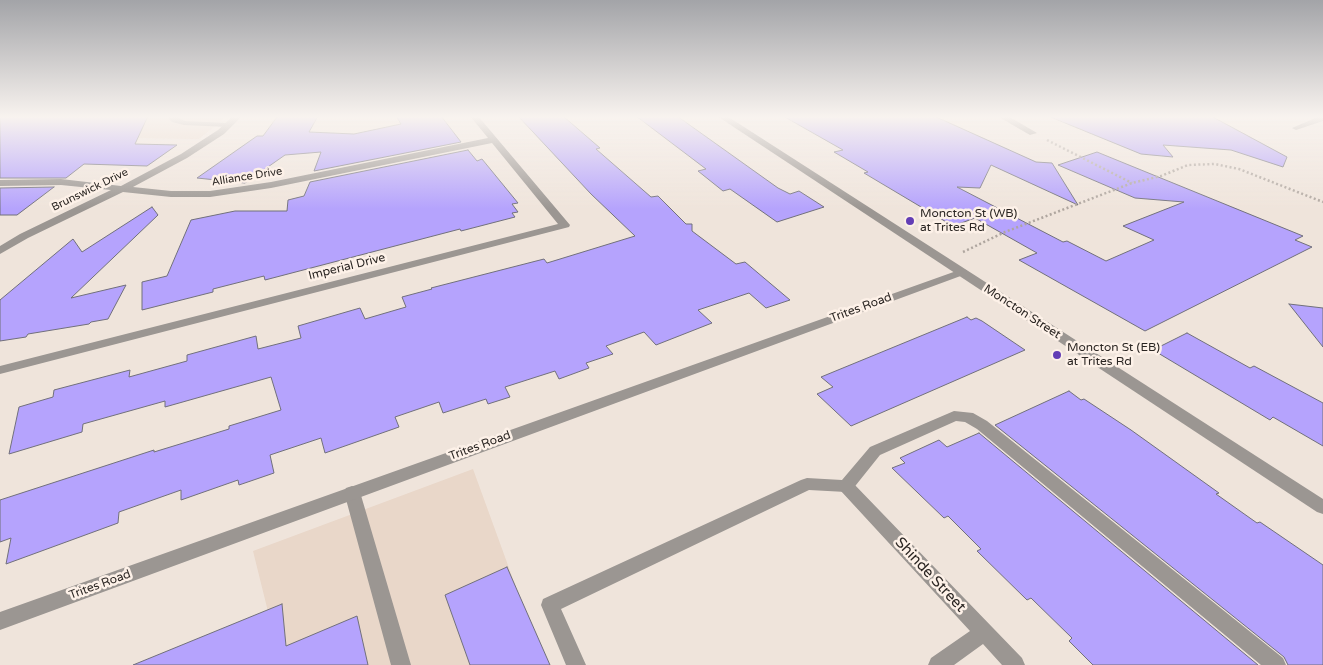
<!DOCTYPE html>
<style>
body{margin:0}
canvas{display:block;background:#efe4db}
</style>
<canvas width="1323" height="665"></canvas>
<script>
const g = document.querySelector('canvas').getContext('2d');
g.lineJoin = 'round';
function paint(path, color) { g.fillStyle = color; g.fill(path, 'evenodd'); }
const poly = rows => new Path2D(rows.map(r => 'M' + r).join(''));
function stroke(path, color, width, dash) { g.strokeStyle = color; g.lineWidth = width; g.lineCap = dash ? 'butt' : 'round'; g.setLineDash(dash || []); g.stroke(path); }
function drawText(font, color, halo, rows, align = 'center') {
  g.font = font + ' "Varela Round",sans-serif'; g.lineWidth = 5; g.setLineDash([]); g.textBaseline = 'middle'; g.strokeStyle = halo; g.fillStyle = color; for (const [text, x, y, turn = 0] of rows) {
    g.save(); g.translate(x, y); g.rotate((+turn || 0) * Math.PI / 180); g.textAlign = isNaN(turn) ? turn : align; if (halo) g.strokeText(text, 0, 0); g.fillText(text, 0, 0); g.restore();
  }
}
paint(poly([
 [0,116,227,116,199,139,60,137],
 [473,469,517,590,550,665,279,665,276,644,253,551]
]), '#e9d7c9');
const building = poly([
 [0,116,148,116,135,144,177,145,147,166,84,164,66,178,0,178,0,116],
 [318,116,309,132,354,134,401,124,396,116,441,116,461,142,314,171,321,152,285,155,245,183,197,178,257,136,263,136,277,117,318,116],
 [518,116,563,116,600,148,596,149,651,197,658,196,686,224,692,224,692,231,736,264,745,262,790,300,766,308,749,293,698,310,712,323,656,345,644,332,606,346,613,354,586,363,589,368,559,379,555,371,505,387,510,397,488,404,486,399,443,413,439,402,395,417,399,427,325,453,321,438,270,455,274,473,239,485,238,480,181,500,181,490,119,512,118,523,6,564,11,538,0,542,0,500,154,450,154,452,229,429,229,426,281,410,271,377,165,407,165,401,83,424,82,432,9,454,19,407,53,397,54,390,130,370,129,377,187,361,187,355,256,336,258,349,301,338,298,326,360,308,365,319,406,307,402,297,432,289,431,288,544,259,547,263,635,236,591,194,518,116],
 [636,116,677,116,778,188,790,194,799,191,824,207,777,222,730,189,723,191,698,171,706,169,636,116],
 [783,116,934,116,1036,162,1052,163,1078,205,991,165,980,188,957,187,1063,242,1067,241,1106,261,1154,240,1123,226,1184,202,1135,198,1058,165,1097,152,1303,236,1295,240,1312,247,1145,331,1019,260,1037,253,975,218,953,226,864,173,868,172,834,152,843,150,783,116],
 [1048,116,1211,116,1287,157,1283,167,1231,150,1163,145,1173,157,1141,154,1048,116],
 [468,150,477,161,482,159,518,203,512,204,518,212,512,213,515,217,461,231,460,229,265,280,264,276,213,289,213,292,142,310,142,282,167,276,191,220,235,211,287,211,288,200,304,196,310,182,468,150],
 [54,187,17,215,0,215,0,188,54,187],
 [152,207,158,215,71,298,126,285,108,319,91,322,89,324,28,334,26,337,0,341,0,300,73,239,82,252,152,207],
 [1289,304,1323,308,1323,347,1289,304],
 [967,317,971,320,976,318,982,321,1025,350,851,426,817,394,833,387,821,377,967,317],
 [1187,333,1250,368,1254,366,1323,403,1323,446,1273,417,1270,420,1153,350,1187,333],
 [1069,391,1081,400,1084,399,1131,430,1219,493,1216,494,1257,523,1260,522,1323,565,1323,665,1288,665,1284,657,995,425,1069,391],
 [979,433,1258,665,1093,665,1069,641,1072,638,1031,598,1027,600,977,551,981,549,948,516,944,518,892,468,905,463,900,458,939,440,947,447,979,433],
 [507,567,517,590,550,665,470,665,445,595,507,567],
 [282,604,286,646,357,616,368,665,133,665,282,604]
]);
paint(building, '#b5a3fd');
stroke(building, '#71707b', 1);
stroke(poly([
 [1047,140,1132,183],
 [963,252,1005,232,1132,183,1161,176,1188,165,1215,164,1239,169,1323,202]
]), '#afa69f', 2.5, [2, 2.5]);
paint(poly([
 [166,116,175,116,185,121,228,123,232,125,228,127,184,125,172,122,166,116],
 [954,411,973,413,987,421,1283,658,1286,665,1261,665,977,429,965,422,956,421,880,455,852,490,846,492,809,490,561,609,586,665,566,665,541,605,543,599,801,480,807,478,842,480,870,447,954,411],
 [352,486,358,488,360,492,411,665,391,665,344,492,346,488,352,486]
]), '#9b9692');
paint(poly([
 [233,116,242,116,224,134,187,158,133,187,171,191,210,191,271,182,488,138,470,116,478,116,570,225,569,227,0,374,0,366,558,224,492,143,271,188,210,197,171,197,123,192,28,238,0,254,0,246,20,234,111,190,61,185,0,186,0,180,61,179,121,186,181,154,218,130,233,116],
 [997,116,1008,116,1037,133,1030,135,997,116],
 [1320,116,1323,116,1323,121,1296,130,1292,128,1320,116],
 [962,269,966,270,968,272,966,274,0,630,0,612,962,269],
 [846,480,852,482,1022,658,1025,665,1002,665,983,644,954,665,928,665,931,658,970,631,840,490,838,486,840,482,846,480]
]), '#9b9692');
paint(poly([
 [717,116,727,116,1323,499,1323,514,1317,512,717,116]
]), '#9b9692');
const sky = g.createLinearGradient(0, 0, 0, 209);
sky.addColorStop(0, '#a3a4a8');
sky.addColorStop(0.56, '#f8f3ef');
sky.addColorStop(1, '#f8f3ef00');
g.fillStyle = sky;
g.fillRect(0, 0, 1323, 209);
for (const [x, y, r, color] of [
 [910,221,5,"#623db5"],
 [1057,355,5,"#623db5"]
]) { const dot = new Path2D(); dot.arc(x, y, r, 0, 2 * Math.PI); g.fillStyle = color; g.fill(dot); stroke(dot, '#fdf1e8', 2); }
drawText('11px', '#2a2522', '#fdf1e8', [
 ["Alliance Drive",247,177,-9],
 ["Brunswick Drive",90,190,-26]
]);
drawText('12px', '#2a2522', '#fdf1e8', [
 ["Moncton St (WB)",920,214],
 ["at Trites Rd",920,228],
 ["Moncton St (EB)",1067,348],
 ["at Trites Rd",1067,362]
], 'left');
drawText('12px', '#2a2522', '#fdf1e8', [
 ["Imperial Drive",347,267,-14],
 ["Trites Road",861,308,-20],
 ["Moncton Street",1022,312,33],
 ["Trites Road",480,446,-20],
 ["Trites Road",100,585,-20]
]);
drawText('15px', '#2a2522', '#fdf1e8', [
 ["Shinde Street",930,575,47]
]);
</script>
